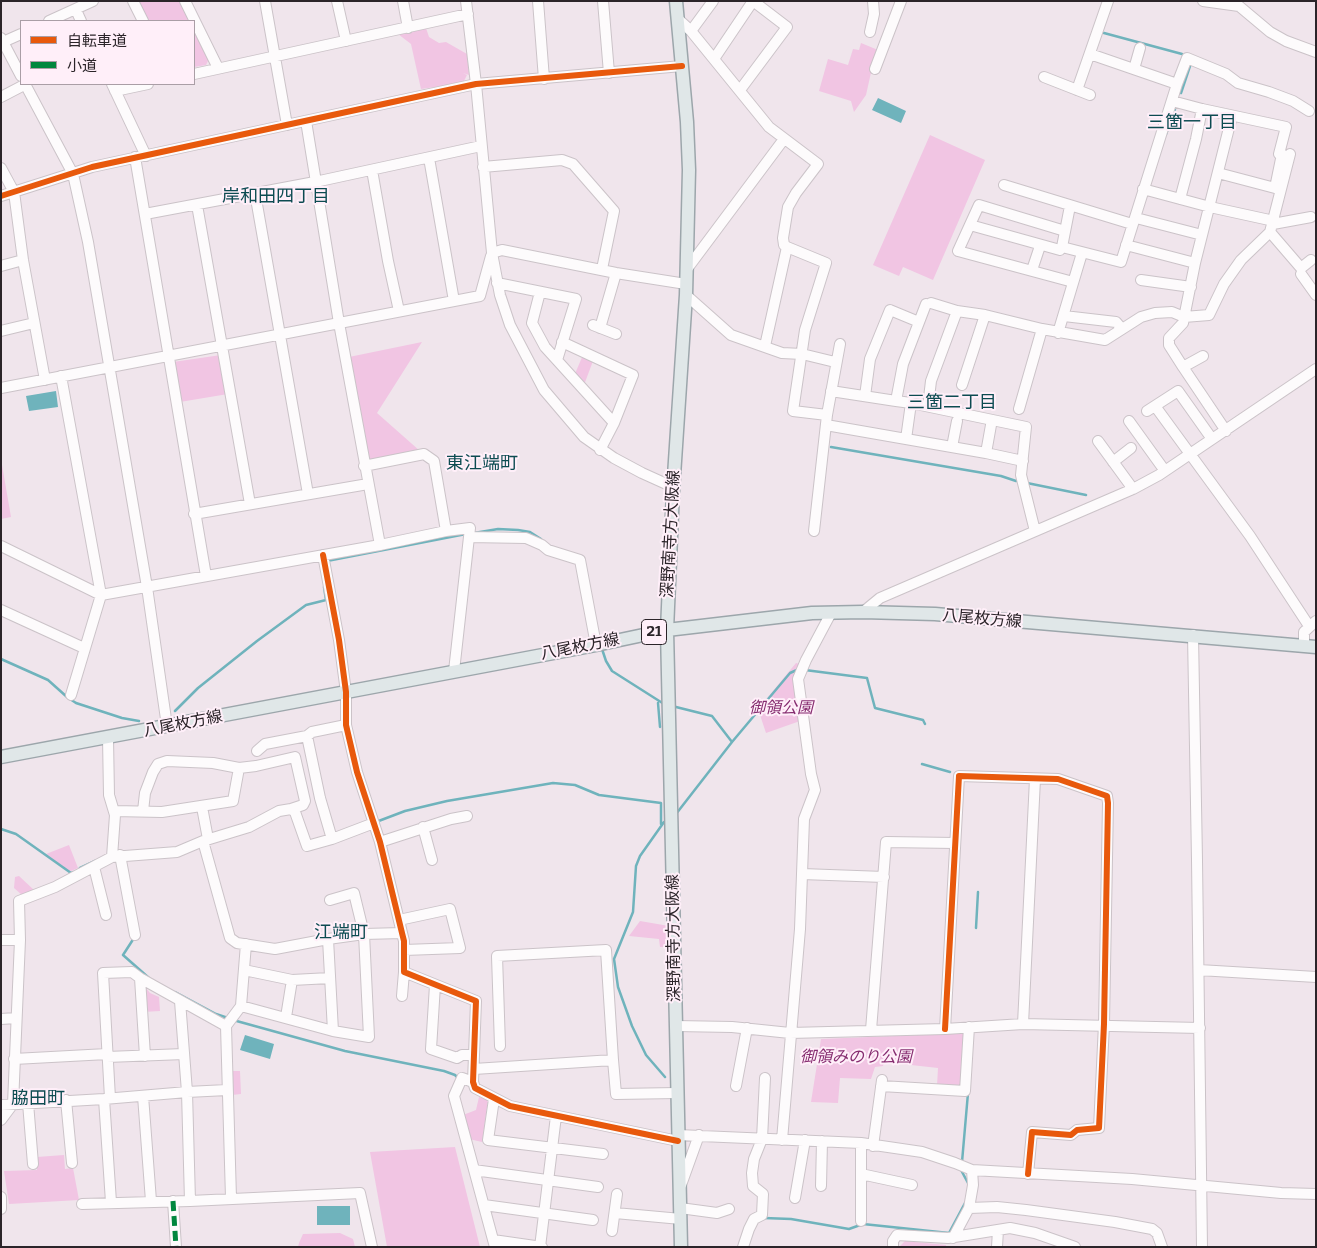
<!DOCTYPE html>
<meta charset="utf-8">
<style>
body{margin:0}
#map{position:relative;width:1317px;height:1248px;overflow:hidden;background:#f0e5ec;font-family:Bitter,"Noto Sans JP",serif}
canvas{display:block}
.frame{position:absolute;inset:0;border:2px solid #2b2429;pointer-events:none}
.legend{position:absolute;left:20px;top:20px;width:175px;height:65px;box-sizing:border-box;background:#ffeff9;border:1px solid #aa9ea6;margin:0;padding:6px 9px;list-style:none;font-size:15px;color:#2b2429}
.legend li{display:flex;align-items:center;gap:10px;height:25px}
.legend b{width:25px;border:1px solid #aa9ea6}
</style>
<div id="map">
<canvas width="1317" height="1248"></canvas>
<div class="frame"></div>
<ul class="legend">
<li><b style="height:6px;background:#e8590c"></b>自転車道</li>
<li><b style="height:6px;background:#00873e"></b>小道</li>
</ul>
</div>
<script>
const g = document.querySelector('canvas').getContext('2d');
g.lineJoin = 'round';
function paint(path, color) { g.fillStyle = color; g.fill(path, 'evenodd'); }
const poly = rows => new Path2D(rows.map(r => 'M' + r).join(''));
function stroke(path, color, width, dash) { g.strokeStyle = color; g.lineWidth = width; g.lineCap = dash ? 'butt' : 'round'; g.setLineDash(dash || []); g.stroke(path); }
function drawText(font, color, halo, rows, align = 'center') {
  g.font = font + ' Bitter,"Noto Sans JP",serif'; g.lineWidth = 4; g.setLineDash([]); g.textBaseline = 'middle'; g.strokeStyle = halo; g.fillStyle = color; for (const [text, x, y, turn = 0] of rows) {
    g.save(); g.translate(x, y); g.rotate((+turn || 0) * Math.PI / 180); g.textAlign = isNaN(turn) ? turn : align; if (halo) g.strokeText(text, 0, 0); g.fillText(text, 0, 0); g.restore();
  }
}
paint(poly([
 [136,1,180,1,190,21,147,21],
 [426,28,429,37,439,43,446,42,467,54,469,75,463,73,467,75,463,83,421,89,411,44,398,34],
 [194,29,209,59,206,65,194,67],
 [861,43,878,50,872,68,866,95,854,112,851,101,819,91,828,59,848,65,853,49,859,50],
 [930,135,985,160,933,280,903,267,899,276,873,265],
 [422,342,377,413,420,451,367,463,349,357],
 [221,355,228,394,180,402,173,362],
 [583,355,593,361,584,385,574,376],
 [1,459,11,517,1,519],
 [796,663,800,664,800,721,766,733,758,709],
 [69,845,78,868,69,872,46,854],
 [19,876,34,890,22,895,14,888,15,877],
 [640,921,669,926,670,947,660,947,659,939,629,936],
 [146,988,150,993,159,997,160,1011,143,1012,142,989],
 [966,1033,962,1088,937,1086,938,1068,884,1062,883,1066,875,1067,871,1079,840,1078,838,1103,811,1102,821,1039],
 [231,1071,240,1071,241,1094,232,1095],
 [479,1097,488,1100,482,1142,469,1139,463,1115,476,1110],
 [455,1147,480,1247,387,1247,370,1152],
 [64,1155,65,1169,73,1168,79,1200,9,1204,4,1171,37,1170,37,1157],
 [340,1233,353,1239,355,1247,298,1247,299,1243,303,1234],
 [905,1241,946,1245,946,1247,899,1247]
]), '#f1c5e3');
paint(poly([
 [878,98,906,111,901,123,872,110],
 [56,391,58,407,29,411,26,396],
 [245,1035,274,1044,270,1059,240,1050],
 [317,1206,350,1206,350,1225,317,1225]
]), '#6fb3bc');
stroke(poly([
 [1104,33,1182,54],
 [1181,93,1190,66],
 [1166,134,1176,106],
 [831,447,1001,476,1016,481],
 [1027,483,1086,495],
 [474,533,498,529,518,530,530,532,541,539],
 [327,561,466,534],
 [602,649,606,661,612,671,664,704],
 [1,659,48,680,67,697,76,703,122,718,139,721],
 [805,670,867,678,875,708,923,720,925,724],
 [658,703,660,727],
 [672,706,712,716,732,742],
 [175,711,198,688,257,641,306,605,326,600,324,587],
 [922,764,950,772],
 [676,814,732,742,790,673,799,669],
 [376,822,405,811,447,801,553,783,575,785,599,795,661,803,661,824],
 [664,822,640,856,636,866,633,912,614,959,618,987,632,1026,646,1055,665,1077],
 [1,829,16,834,71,873,73,872],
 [80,868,95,861],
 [976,928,978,892],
 [134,938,123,955,149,978],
 [175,992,216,1014,228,1018],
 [233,1020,345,1051,444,1071,455,1075,459,1079],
 [962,1162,968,1093],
 [961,1170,968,1183],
 [764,1218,791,1219,849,1229,863,1224,949,1233,965,1203]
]), '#6fb3bc', 2.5);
const minor = poly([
 [133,1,143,21],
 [185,1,218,68],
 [265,1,287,125],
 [337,1,346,41],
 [403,1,408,28],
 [466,1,476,84,492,253,500,295,510,325,544,390,584,437,614,458,642,473,673,487],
 [538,1,544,79],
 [603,1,609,73],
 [1203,1,1239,6,1270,32,1286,41,1316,52],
 [76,10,81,21],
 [678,19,691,31,769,127,818,164,796,193,788,207,783,238,784,245,787,247,765,346],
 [49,21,93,1],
 [691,31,713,1],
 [870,32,874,14,873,1],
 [1,38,21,76],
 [3,42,21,34],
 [1090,54,1177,84],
 [714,59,753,1,787,27,740,90],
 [875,69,901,1],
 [1134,69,1140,48],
 [194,74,468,14],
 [1044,77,1090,95],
 [25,84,73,174,88,242,147,587,167,726],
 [112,84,146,156],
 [1077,90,1108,1],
 [115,91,148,84],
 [1,97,26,84],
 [1172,101,1202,109,1286,127,1279,154,1282,154,1275,188,1218,173],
 [306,121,339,323,380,545],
 [135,157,206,576],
 [429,158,454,301],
 [483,167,562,160,573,164,614,211,602,269],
 [1,168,14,192,23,260,45,380],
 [372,170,388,261,399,311],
 [1004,185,1132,224],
 [1143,189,1210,207,1274,221],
 [255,193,308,494],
 [1,196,92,167,476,84,682,66],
 [1180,199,1196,139,1202,109],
 [197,205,250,504],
 [145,214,315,182,481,146],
 [1140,219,1202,235],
 [1273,224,1311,217],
 [970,225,1060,250,1062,247,1070,206],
 [1065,231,979,205,958,251,1073,282],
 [1270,232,1301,268,1311,260],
 [1126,245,1195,263],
 [787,247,826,263,805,330,793,411,827,415],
 [1062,247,1121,262,1177,84,1187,58,1226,74,1238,83,1269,92,1293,101,1309,111],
 [492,253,502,250,616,273,686,284],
 [1,266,23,260],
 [687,269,784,139],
 [1032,270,1040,246],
 [1301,274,1316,295],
 [1141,280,1191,287],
 [497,283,576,299,557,360],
 [540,292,532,323,545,347,614,423],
 [686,295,731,335,782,353,802,354,835,362],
 [931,303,957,311,985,315,1042,329,1105,340,1141,317,1155,313,1172,312,1184,317,1209,315,1224,284,1241,260,1270,232,1290,154],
 [1064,316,1116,322,1122,329],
 [593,325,616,334],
 [600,328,616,273],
 [1,331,34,323],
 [1058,333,1082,253],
 [562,342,633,375,614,423,600,450],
 [1183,367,1203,356],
 [61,376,101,595,71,695],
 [962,385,985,315],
 [1,388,480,296,491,256],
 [831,391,896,401],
 [865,396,870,359,890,310,919,322],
 [911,403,1026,427,1021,475,1035,531],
 [928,406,931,381,957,311],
 [1155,406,1250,536,1309,626],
 [1019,409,1042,329],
 [1147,411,1178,391,1212,439],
 [1129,421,1165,471],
 [826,425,986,453,1023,461],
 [1226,431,1183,367,1169,345,1169,338,1183,323,1195,263,1232,116],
 [906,439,911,403,896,401,903,364,926,304],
 [1098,441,1133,489],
 [952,447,957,421],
 [986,453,991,425],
 [1113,462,1131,448],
 [364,466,424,454,434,461,446,531],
 [194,514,368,484],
 [814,531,827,415,840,344],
 [469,537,526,538,542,545,548,550,580,560,596,645],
 [1,546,101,595,380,545,446,531,470,528,454,671],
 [323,555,339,640,346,692,346,725,357,772,380,842,402,933,404,941,404,972,476,1001,473,1082,475,1088,510,1106,678,1141],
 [1,610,84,648],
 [863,612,880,598,1133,489,1159,475,1316,369],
 [1193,635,1197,860,1202,1247],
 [1304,646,1304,632,1316,621],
 [307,736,320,798,332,839],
 [108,738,109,795,115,815,112,857],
 [257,751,265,744,307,736,312,732,346,725],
 [202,807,208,839],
 [114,811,162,812,233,801,239,768],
 [143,811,145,793,153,772,158,764,167,761,213,763,239,768,256,766,295,757,305,801,303,805,291,809],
 [423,827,432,860],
 [203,841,230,938,237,943,275,949,328,939,333,1031],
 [380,842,451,819,467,816],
 [120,855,135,935],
 [94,867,106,915],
 [802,874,884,877],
 [399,920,450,909,460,948,404,950],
 [328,939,364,934,402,933],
 [1,940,20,940],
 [244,970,292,980,330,978],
 [1199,970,1316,977],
 [140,978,145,1056],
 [435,985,431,1049,457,1058,462,1055,474,1055],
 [402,996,404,972],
 [180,1001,187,1092,190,1201],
 [241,1006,333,1031,369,1037,364,934,354,893,330,900],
 [286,1017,292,980],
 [1,1019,16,1018],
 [1023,1024,1035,779],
 [226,1026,241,1006,246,944],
 [676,1026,732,1027,790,1033,945,1029,1023,1024,1200,1028],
 [945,1029,959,776,1058,779,1107,796,1108,803,1104,1024,1099,1128,1077,1130,1071,1135,1032,1132,1028,1174],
 [871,1030,886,842,955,843],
 [500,1046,497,956,606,950,613,1060],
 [107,1057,184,1054],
 [14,1059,107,1054],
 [474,1069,613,1060,616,1094,677,1093],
 [473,1082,462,1078,454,1096,495,1247],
 [736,1086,747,1028],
 [881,1086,965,1091,969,1027],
 [143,1096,151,1201],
 [110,1098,103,973,132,972,140,978,226,1026,231,1198],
 [104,1099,111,1202],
 [494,1099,488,1140,603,1154],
 [66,1100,72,1163],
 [28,1103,33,1164],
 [1,1105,104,1099,187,1092,227,1090],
 [1,1120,13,1104,20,940,19,901,55,887,112,857,177,852,203,841,249,827,279,811,291,809,295,812,307,846,332,839,374,823],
 [678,1135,861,1143,922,1152,955,1163,972,1170,1132,1179,1281,1193,1316,1194],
 [782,1140,800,929,804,819,815,790,811,774,798,679,806,660,831,613],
 [861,1143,861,1221],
 [873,1146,882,1080],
 [474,1170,598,1187],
 [861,1174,912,1185],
 [681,1185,699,1135],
 [821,1186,822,1141],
 [1,1197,1,1209],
 [795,1198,805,1140],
 [173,1201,176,1247],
 [82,1204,190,1201,360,1193,372,1247],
 [484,1205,593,1220],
 [680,1208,717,1213,729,1209],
 [969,1208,997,1207,1026,1210,1115,1222,1152,1229,1157,1233,1162,1247],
 [615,1213,681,1219],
 [612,1231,617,1194],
 [953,1238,969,1208,973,1185,972,1170],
 [493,1240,542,1247],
 [540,1247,556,1116],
 [743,1247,749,1229,754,1219,762,1215,763,1194,753,1186,752,1173,754,1159,762,1139,765,1078],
 [893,1247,893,1241,897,1235,948,1238,1010,1228,1035,1233,1075,1247],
 [997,1247,998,1230]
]);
const major = poly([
 [676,1,687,122,689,170,686,295,673,491,667,630,681,1247],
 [1,757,596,645,667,630,812,613,863,612,935,614,1316,647]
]);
stroke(minor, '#cbc3c8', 12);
stroke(major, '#9ca6ab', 15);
stroke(minor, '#fdfbfc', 10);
stroke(major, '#e0e7e8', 12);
stroke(poly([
 [173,1201,176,1247]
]), '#00873e', 5, [10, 5]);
stroke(poly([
 [1,196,92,167,476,84,682,66],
 [323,555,339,640,346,692,346,725,357,772,380,842,402,933,404,941,404,972,476,1001,473,1082,475,1088,510,1106,678,1141],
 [945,1029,959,776,1058,779,1107,796,1108,803,1104,1024,1099,1128,1077,1130,1071,1135,1032,1132,1028,1174]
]), '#e8590c', 6);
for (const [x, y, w] of [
 [654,632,25]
]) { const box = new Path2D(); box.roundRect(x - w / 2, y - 12.5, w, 25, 4); g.fillStyle = '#ffeff9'; g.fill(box); stroke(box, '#2b2429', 1); }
drawText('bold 15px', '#2b2429', null, [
 ["21",654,632]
]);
drawText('16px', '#2b2429', '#ffeff9', [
 ["深野南寺方大阪線",671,534,-87],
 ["八尾枚方線",982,619,5],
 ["八尾枚方線",580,647,-11],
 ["八尾枚方線",183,724,-11],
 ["深野南寺方大阪線",674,938,-91]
]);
drawText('italic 16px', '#872e71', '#ffeff9', [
 ["御領公園",781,709],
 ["御領みのり公園",856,1058]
]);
drawText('18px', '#0c4b51', '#ffeff9', [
 ["三箇一丁目",1192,123],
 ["岸和田四丁目",276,197],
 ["三箇二丁目",952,403],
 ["東江端町",482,464],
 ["江端町",341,933],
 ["脇田町",38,1099]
]);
</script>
